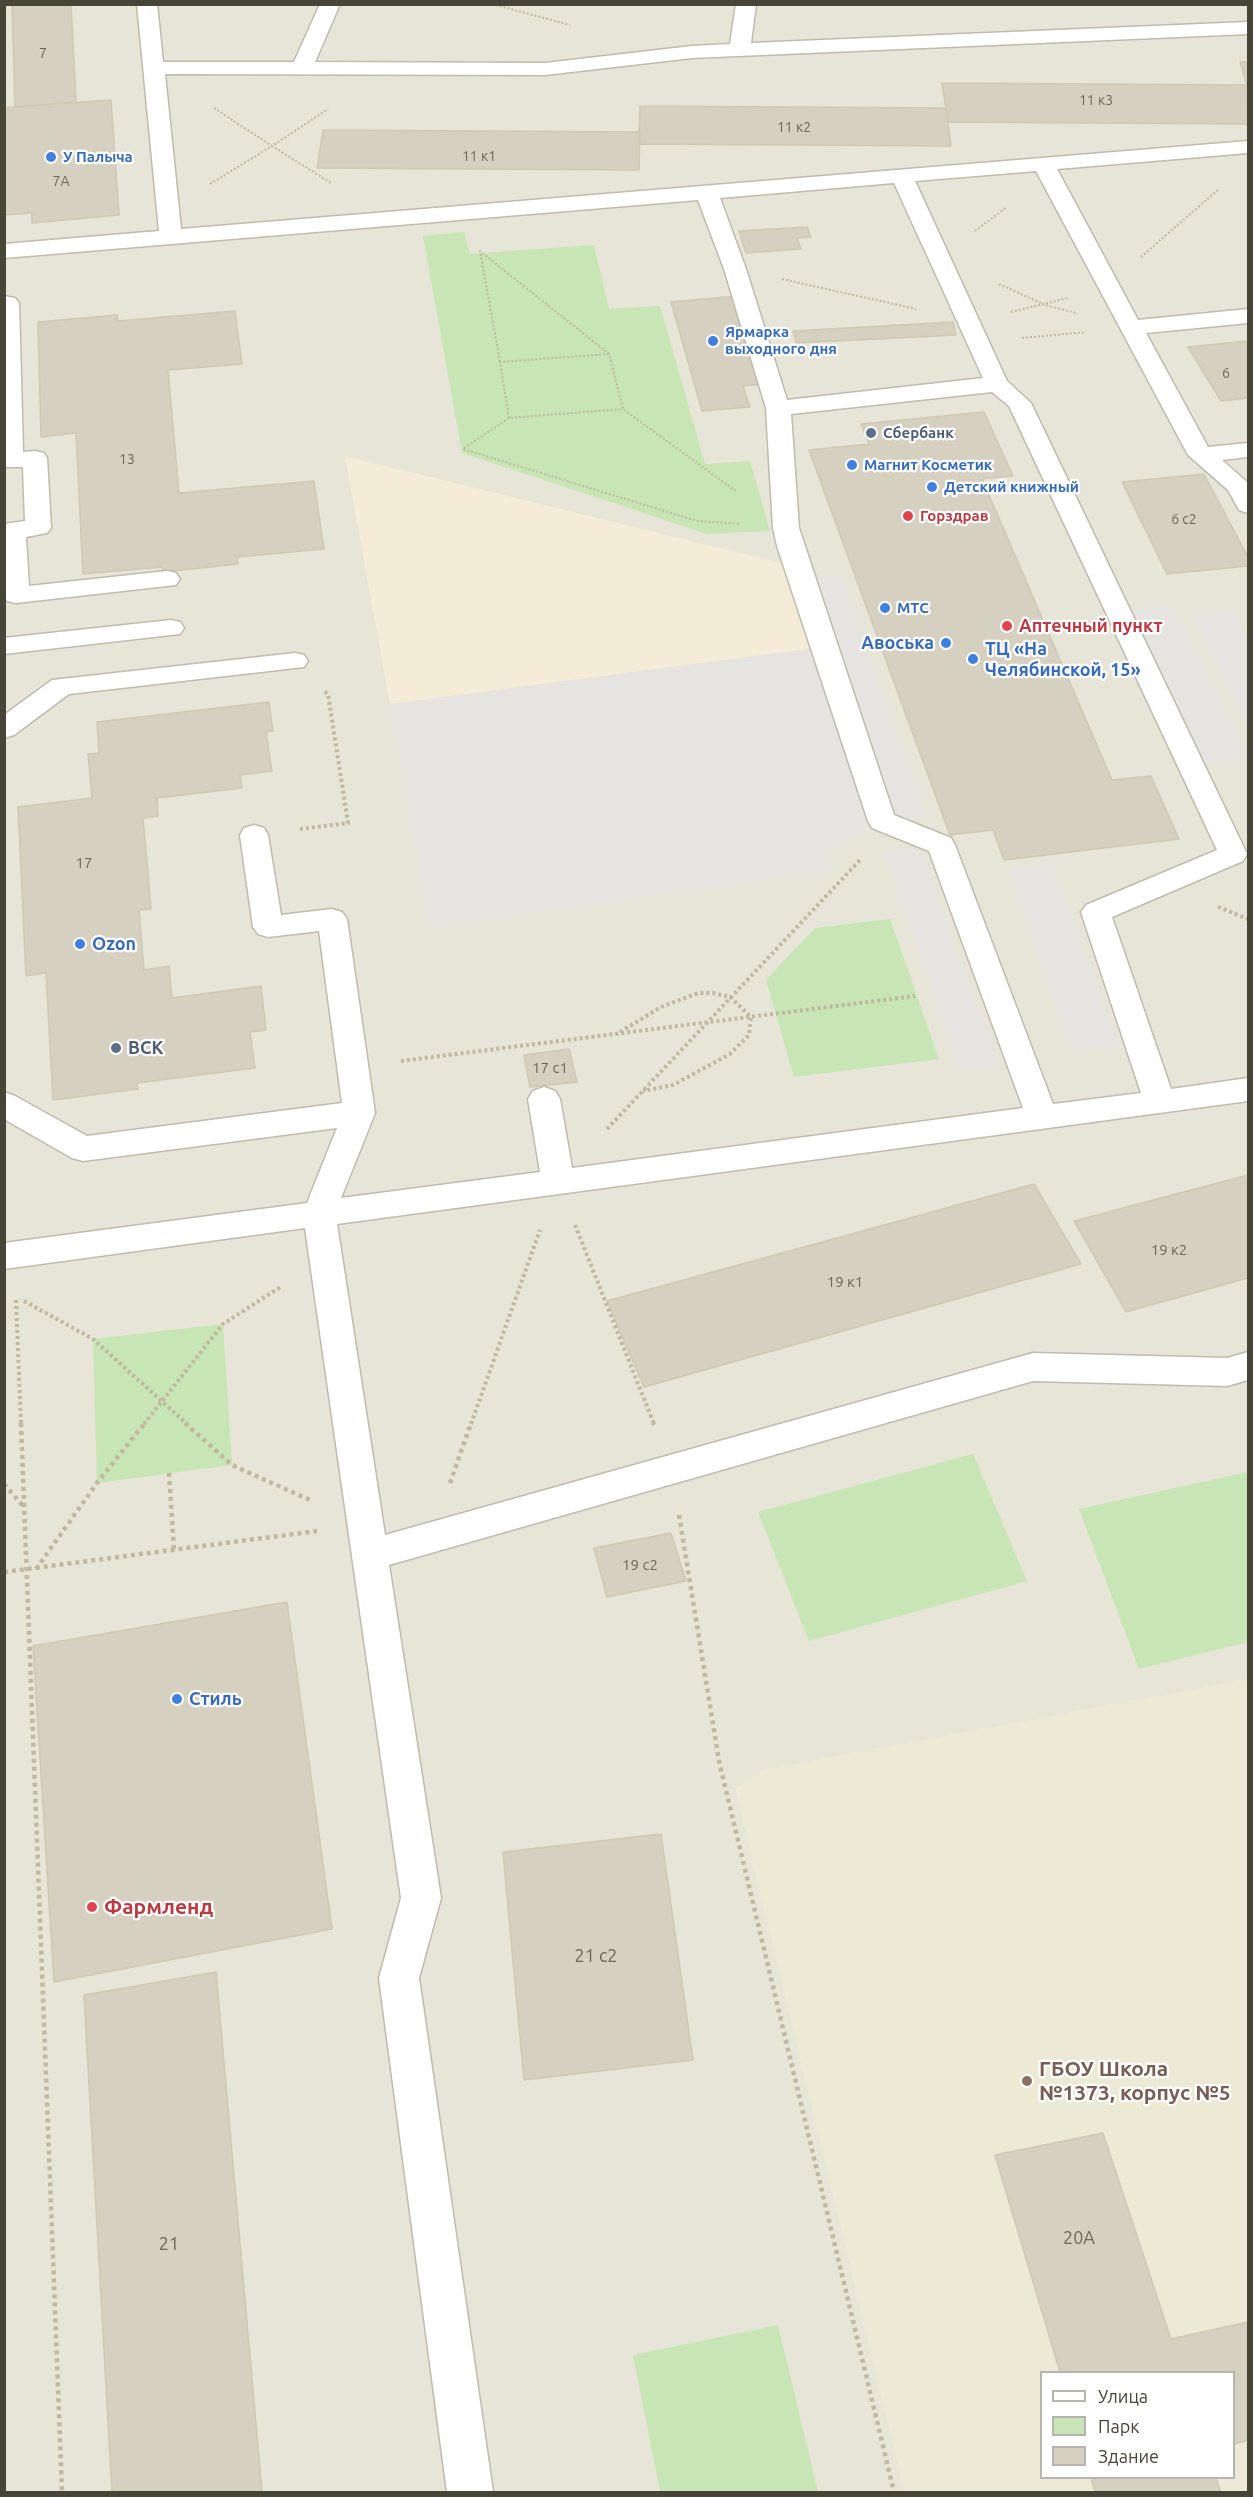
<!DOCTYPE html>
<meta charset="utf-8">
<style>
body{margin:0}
#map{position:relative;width:1253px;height:2497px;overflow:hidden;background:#f4f2ea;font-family:Ubuntu,sans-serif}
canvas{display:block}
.frame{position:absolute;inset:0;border:6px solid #474438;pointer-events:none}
.legend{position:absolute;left:1040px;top:2371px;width:195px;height:108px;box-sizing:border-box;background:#fff;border:2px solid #b5b4af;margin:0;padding:8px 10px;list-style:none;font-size:18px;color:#474438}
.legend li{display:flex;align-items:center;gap:12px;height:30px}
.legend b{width:30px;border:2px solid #b5b4af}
</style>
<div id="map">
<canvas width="1253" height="2497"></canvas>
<div class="frame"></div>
<ul class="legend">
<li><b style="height:8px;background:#fff"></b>Улица</li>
<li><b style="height:16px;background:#c8e5b5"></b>Парк</li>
<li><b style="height:16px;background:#d5d0c0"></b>Здание</li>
</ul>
</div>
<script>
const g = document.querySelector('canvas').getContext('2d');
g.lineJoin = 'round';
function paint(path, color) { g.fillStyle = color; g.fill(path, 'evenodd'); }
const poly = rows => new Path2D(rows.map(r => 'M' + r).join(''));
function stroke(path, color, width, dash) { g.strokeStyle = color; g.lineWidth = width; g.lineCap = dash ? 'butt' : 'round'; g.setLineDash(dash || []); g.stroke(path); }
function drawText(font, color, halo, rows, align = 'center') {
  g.font = font + ' Ubuntu,sans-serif'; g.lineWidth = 4.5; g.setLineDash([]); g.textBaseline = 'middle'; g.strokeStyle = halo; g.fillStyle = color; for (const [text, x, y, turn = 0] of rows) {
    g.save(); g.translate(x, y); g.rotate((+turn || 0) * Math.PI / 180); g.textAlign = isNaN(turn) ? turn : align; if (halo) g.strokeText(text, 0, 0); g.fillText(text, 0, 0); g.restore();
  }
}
paint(poly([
 [5,5,1248,5,1248,2492,5,2492],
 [1042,2372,1234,2372,1234,2478,1042,2478]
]), '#e7e5d8');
paint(poly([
 [345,456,797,567,824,647,390,704]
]), '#f4ecd7');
paint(poly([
 [1248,1679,1248,2492,904,2492,735,1789,763,1770],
 [1042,2372,1234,2372,1234,2478,1042,2478]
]), '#ece9d5');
paint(poly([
 [464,232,470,254,594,245,609,309,660,306,705,464,750,461,770,531,707,534,462,453,423,236],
 [890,919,939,1059,794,1077,766,980,815,928],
 [223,1324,232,1465,97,1483,93,1339],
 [973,1454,1027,1581,809,1641,758,1512],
 [1248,1472,1248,1642,1139,1669,1079,1509],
 [778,2325,818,2492,660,2492,633,2355]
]), '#c8e5b5');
paint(poly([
 [840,574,927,815,897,818,813,577],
 [1171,604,1248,759,1205,765,1131,608],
 [1234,611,1248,640,1248,725,1193,616],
 [824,647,882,821,826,852,832,871,430,927,390,704],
 [919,847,999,1066,960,1071,884,852],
 [1052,863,1120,1046,1073,1051,1008,868]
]), '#e6e4e1');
const building = poly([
 [12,4,71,4,76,102,15,107,12,4],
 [1240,62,1248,62,1248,92,1247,85,1240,62],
 [942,83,1247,85,1248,124,948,122,942,83],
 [111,100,119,215,32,223,32,213,4,215,4,108,111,100],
 [640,106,946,108,951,146,639,144,640,106],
 [323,130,640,132,639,170,317,168,323,130],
 [807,227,811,237,797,238,801,249,746,253,739,231,807,227],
 [737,296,765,384,743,386,750,407,702,411,671,302,737,296],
 [235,311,242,364,168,370,179,493,314,481,324,549,237,557,238,564,163,572,162,567,83,574,76,433,41,437,38,322,117,315,118,321,235,311],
 [953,322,956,335,796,343,793,331,953,322],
 [1248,341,1248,398,1221,401,1188,347,1248,341],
 [984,412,1013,476,982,479,1112,780,1151,776,1179,839,1004,860,993,830,950,835,809,450,869,444,861,424,984,412],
 [1204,474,1248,557,1248,566,1167,574,1122,482,1204,474],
 [269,702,273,731,266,732,272,771,240,775,242,788,157,798,158,816,143,818,151,909,139,910,144,970,169,966,172,998,261,986,266,1030,250,1032,255,1068,137,1083,138,1089,53,1100,46,973,26,976,18,807,92,798,88,754,99,753,97,722,269,702],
 [569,1049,577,1082,530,1087,524,1055,569,1049],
 [1248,1175,1248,1278,1126,1312,1074,1221,1248,1175],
 [1034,1184,1081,1264,644,1387,607,1301,1034,1184],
 [671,1533,686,1581,607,1597,594,1548,671,1533],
 [287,1602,332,1929,54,1982,33,1646,287,1602],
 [661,1834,693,2060,524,2080,503,1852,661,1834],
 [216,1972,262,2492,112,2492,84,1995,216,1972],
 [1103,2133,1171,2339,1248,2322,1248,2440,1234,2444,1234,2372,1060,2372,995,2155,1103,2133],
 [1091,2478,1216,2478,1221,2492,1095,2492,1091,2478]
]);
paint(building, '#d5d0c0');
stroke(building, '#cfc8b3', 1.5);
const minor = poly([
 [137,4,157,4,163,62,294,62,320,4,340,4,315,62,545,63,692,46,730,44,736,4,756,4,751,43,1248,22,1248,34,692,58,545,75,165,74,181,229,1248,141,1248,153,1057,169,1138,320,1248,309,1248,323,1146,333,1208,447,1248,443,1248,457,1222,460,1248,483,1248,513,1239,510,1228,490,1188,455,1036,171,915,181,1007,381,1031,403,1247,854,1243,861,1112,917,1171,1089,1248,1078,1248,1101,337,1224,385,1535,1033,1353,1227,1358,1248,1352,1248,1380,1227,1386,1033,1381,389,1565,441,1898,419,1978,493,2492,447,2492,379,1978,401,1898,305,1228,4,1269,4,1243,307,1203,337,1128,83,1161,72,1158,4,1119,4,1092,15,1096,87,1136,342,1103,319,931,268,937,258,934,253,927,240,835,244,828,254,825,264,828,268,835,281,915,332,909,342,912,347,919,375,1113,341,1198,540,1172,528,1099,533,1091,544,1087,555,1091,560,1099,572,1168,1023,1108,929,851,872,828,868,821,777,546,773,528,766,408,724,269,698,200,4,258,4,244,159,231,137,4],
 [894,183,983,378,787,400,746,269,720,198,894,183],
 [992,392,1009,406,1217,850,1086,905,1081,912,1141,1093,1053,1104,955,845,951,838,894,815,799,528,791,414,992,392],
 [4,296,15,298,19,303,23,452,35,451,44,453,47,458,51,528,47,533,26,537,29,586,167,571,176,573,180,579,176,585,16,603,7,601,4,597,4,524,25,521,23,467,4,467,4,296],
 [171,620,180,622,184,628,180,634,4,654,4,638,171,620],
 [295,653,304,655,308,661,304,667,69,694,14,735,4,738,4,715,52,680,295,653]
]);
stroke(minor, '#bfbbad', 3);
stroke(poly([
 [492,4,570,25],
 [214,108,272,146,328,109],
 [210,184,272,146,331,183],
 [975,231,1007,207],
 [1141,257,1219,189],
 [782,279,916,309],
 [999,284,1045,305,1076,313],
 [1011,312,1068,298],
 [1022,338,1086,332],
 [609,354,500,362,509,418,623,409],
 [500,362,480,251,609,354,623,409,737,492],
 [509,418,463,449,697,521,740,524]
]), '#c0b99f', 2, [2, 2]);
stroke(poly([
 [300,829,348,823,328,694,323,690],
 [1218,907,1248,919],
 [620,1032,661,1007,698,993,713,993,730,997,751,1017,749,1035,730,1054,673,1085,643,1091],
 [401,1061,915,996],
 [607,1129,861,859],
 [575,1225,654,1424],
 [16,1300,21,1424],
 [24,1301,93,1339,187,1424],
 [144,1424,223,1324,282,1286],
 [471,1424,540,1230]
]), '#c0b99f', 4, [3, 3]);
stroke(poly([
 [21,1423,62,2492],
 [185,1423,232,1465,310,1500],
 [653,1423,654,1425],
 [169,1473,174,1551],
 [450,1483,471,1423],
 [4,1484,23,1506],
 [679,1515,719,1761,894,2492],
 [36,1569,97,1483,145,1423],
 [4,1572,317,1531]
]), '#c0b99f', 4.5, [4, 4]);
paint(minor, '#fff');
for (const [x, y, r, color] of [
 [51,157,6,"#3f7fe0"],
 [713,341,6,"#3f7fe0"],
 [871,433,6,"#5c6f8a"],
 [852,465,6,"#3f7fe0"],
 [932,487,6,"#3f7fe0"],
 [908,516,6,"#e0444e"],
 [885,608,6,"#3f7fe0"],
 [1007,626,6,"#e0444e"],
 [946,643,6,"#3f7fe0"],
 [973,659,6,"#3f7fe0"],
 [80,944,6,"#3f7fe0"],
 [116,1048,6,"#5c6f8a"],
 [177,1699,6,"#3f7fe0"],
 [92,1907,6,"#e0444e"],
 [1027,2081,6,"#8d6e63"]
]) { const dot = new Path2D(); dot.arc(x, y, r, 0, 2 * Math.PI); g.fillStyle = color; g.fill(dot); stroke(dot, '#fff', 2); }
drawText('14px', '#6a675a', null, [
 ["7",43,53],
 ["11 к3",1096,100],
 ["11 к2",794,127],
 ["11 к1",479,156],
 ["7А",61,181],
 ["6",1226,373],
 ["13",127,459],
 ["6 с2",1184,519]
]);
drawText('bold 15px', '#366cbe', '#fff', [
 ["У Палыча",63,157],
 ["Ярмарка",725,332],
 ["выходного дня",725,349],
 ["Магнит Косметик",864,465],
 ["Детский книжный",944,487],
 ["МТС",897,608]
], 'left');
drawText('bold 15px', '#4e5e75', '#fff', [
 ["Сбербанк",883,433]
], 'left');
drawText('bold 15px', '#be3a42', '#fff', [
 ["Горздрав",920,516]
], 'left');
drawText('15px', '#6a675a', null, [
 ["17",84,863],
 ["17 с1",550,1068],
 ["19 к2",1169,1250],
 ["19 к1",845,1282],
 ["19 с2",640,1565]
]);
drawText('bold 18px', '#be3a42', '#fff', [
 ["Аптечный пункт",1019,626]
], 'left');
drawText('bold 18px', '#366cbe', '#fff', [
 ["Авоська",934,643,"right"],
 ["ТЦ «На",985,649],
 ["Челябинской, 15»",985,670],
 ["Ozon",92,944],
 ["Стиль",189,1699]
], 'left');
drawText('bold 18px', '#4e5e75', '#fff', [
 ["ВСК",128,1048]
], 'left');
drawText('18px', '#6a675a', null, [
 ["21 с2",596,1956],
 ["20А",1079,2238],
 ["21",169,2244]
]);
drawText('bold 21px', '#be3a42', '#fff', [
 ["Фармленд",104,1907]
], 'left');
drawText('bold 21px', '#785e54', '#fff', [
 ["ГБОУ Школа",1039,2069],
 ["№1373, корпус №5",1039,2093]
], 'left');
</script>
